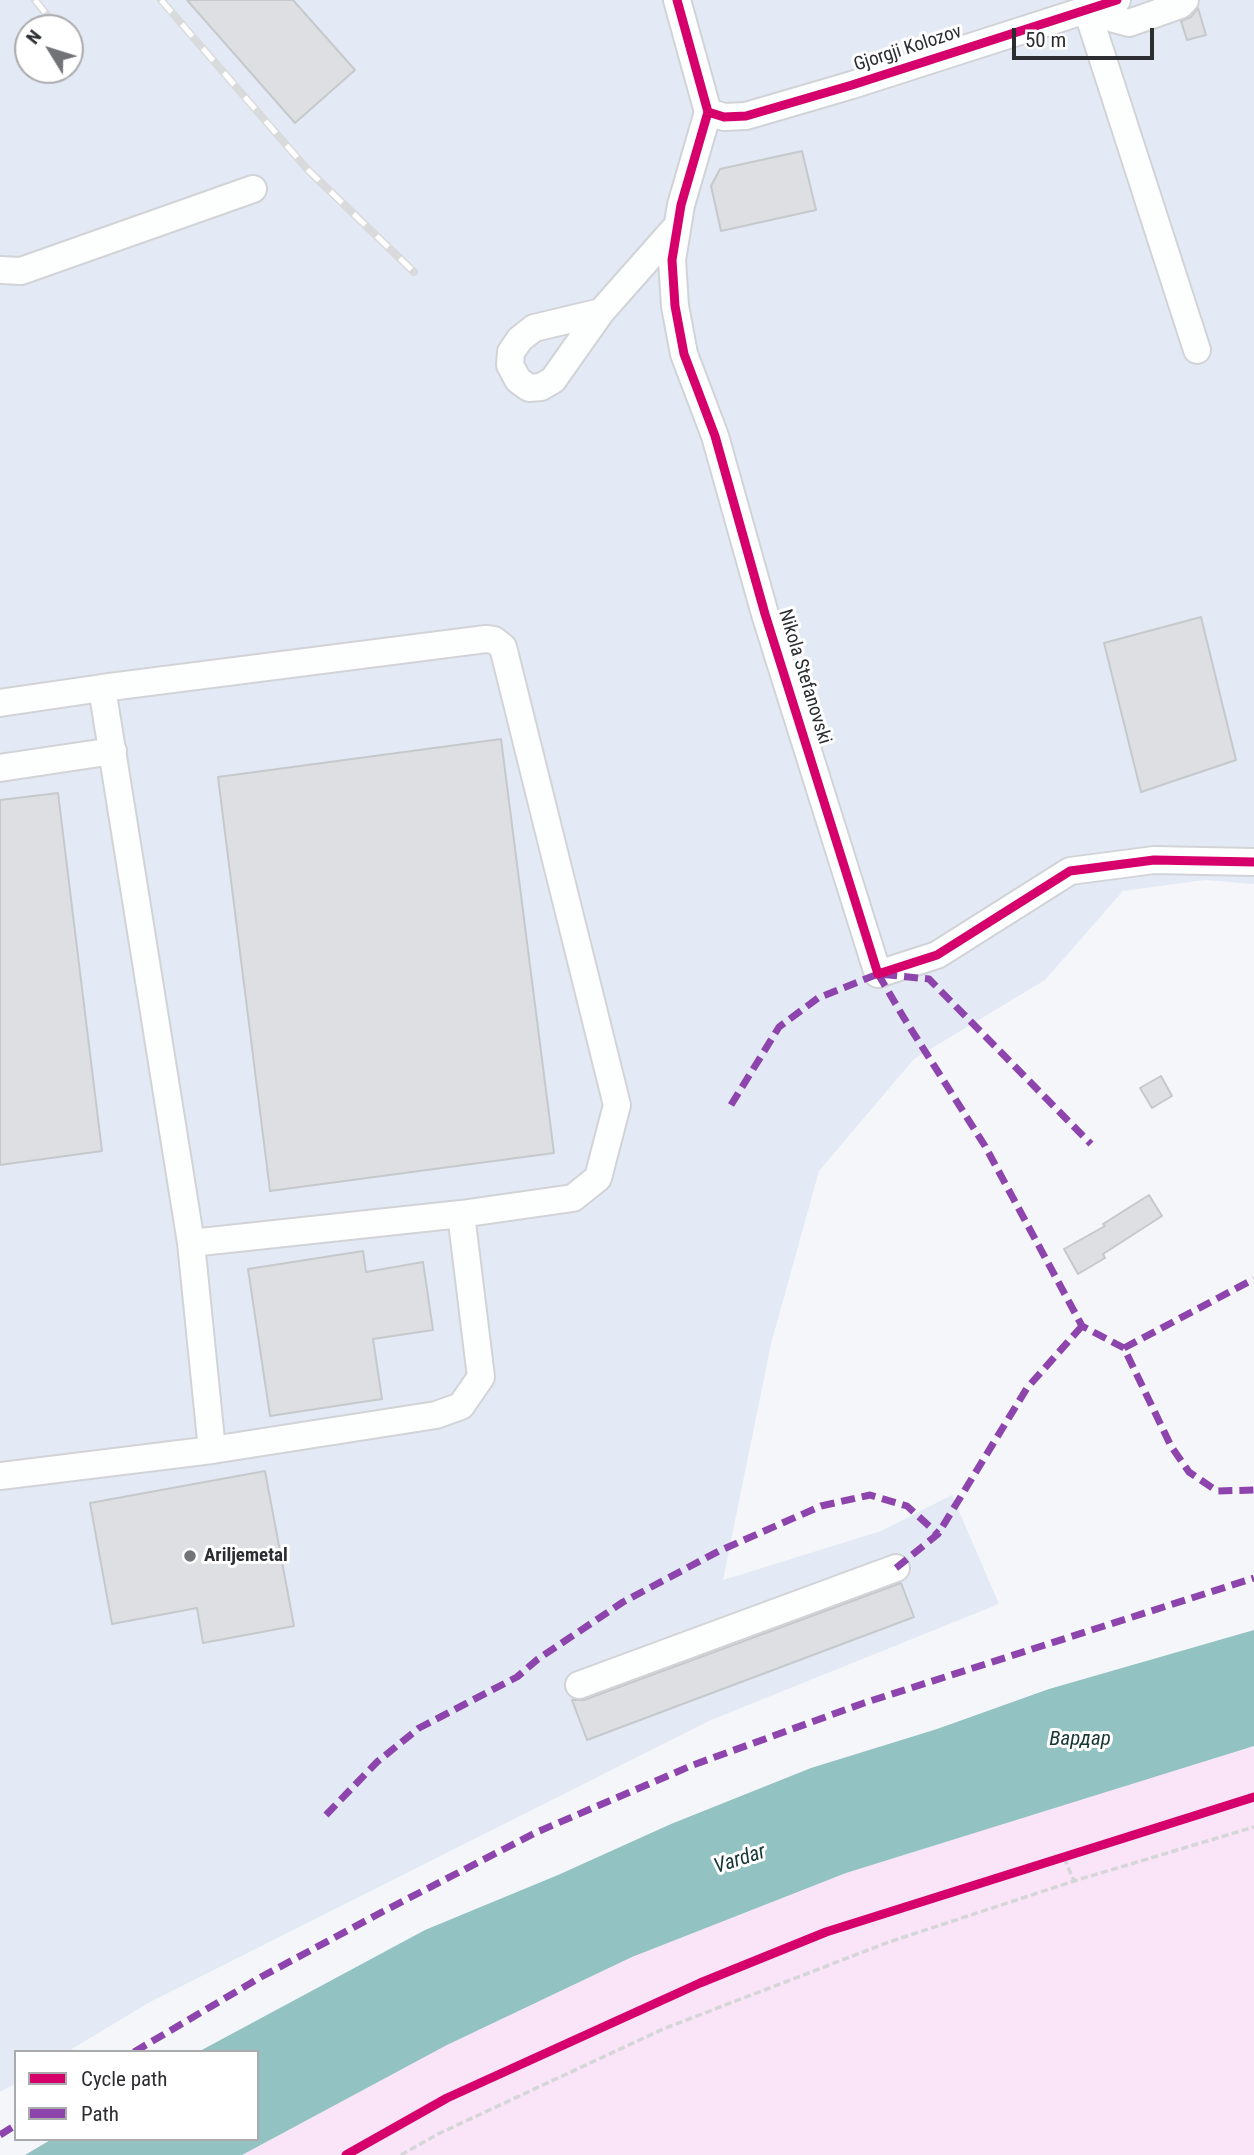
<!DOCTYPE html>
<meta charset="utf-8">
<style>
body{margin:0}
#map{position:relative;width:1254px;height:2155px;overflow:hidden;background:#f4f6fa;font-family:"Roboto Condensed",sans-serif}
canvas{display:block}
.legend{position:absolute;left:14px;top:2050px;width:245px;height:91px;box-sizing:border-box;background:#fff;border:2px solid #aaabad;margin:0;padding:9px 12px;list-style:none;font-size:21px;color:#2b2d31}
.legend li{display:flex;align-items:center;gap:14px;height:35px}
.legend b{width:35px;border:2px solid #aaabad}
.north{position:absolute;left:14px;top:14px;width:70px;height:70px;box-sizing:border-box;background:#fff;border:2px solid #aaabad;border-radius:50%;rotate:308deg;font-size:19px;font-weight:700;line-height:28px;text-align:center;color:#2b2d31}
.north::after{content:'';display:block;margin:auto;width:24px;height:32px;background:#717377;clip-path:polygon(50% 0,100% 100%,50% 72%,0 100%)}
.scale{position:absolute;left:1012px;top:28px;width:142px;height:32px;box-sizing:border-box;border:4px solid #2b2d31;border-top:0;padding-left:9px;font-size:21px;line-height:24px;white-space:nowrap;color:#2b2d31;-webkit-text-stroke:5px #fff;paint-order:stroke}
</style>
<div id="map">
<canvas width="1254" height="2155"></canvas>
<ul class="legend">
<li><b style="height:9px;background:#d6006c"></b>Cycle path</li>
<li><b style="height:9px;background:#8e44ad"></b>Path</li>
</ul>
<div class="north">N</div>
<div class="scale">50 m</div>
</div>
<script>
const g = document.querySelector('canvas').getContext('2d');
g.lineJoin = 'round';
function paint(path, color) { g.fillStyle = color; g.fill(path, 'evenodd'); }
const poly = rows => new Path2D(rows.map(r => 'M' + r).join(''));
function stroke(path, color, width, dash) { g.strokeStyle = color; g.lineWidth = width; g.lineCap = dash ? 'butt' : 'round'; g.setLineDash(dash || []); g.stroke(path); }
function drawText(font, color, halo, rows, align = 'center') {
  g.font = font + ' "Roboto Condensed",sans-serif'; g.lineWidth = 6; g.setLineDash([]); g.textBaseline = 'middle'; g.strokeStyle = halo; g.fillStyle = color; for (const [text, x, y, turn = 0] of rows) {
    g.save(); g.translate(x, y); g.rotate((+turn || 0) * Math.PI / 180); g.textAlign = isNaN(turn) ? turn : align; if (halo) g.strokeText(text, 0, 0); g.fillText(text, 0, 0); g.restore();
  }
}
paint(poly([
 [0,0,1254,0,1254,884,1205,880,1123,891,1045,980,914,1059,819,1171,771,1344,723,1580,881,1531,952,1495,999,1604,711,1720,150,2002,67,2052,16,2052,16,2083,0,2092],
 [28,28,70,28,70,70,28,70]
]), '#e4eaf5');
paint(poly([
 [1254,1746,1254,2155,242,2155,447,2045,632,1957,846,1873]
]), '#f9e4f8');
paint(poly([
 [1254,1630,1254,1746,846,1873,632,1957,447,2045,242,2155,25,2155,52,2139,257,2139,257,2052,198,2052,425,1930,558,1875,671,1824,811,1768,937,1729,1049,1689]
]), '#93c2c3');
const building = poly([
 [187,0,293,0,355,70,295,123,187,0],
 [1198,8,1206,35,1187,40,1181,21,1191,17,1198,8],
 [802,151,816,210,721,231,711,186,720,169,802,151],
 [1201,617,1236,760,1141,792,1104,643,1201,617],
 [501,739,554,1153,270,1191,218,777,501,739],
 [58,793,102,1151,0,1165,0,800,58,793],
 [1161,1076,1172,1096,1152,1108,1140,1088,1161,1076],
 [1149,1195,1162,1216,1103,1254,1105,1258,1078,1274,1064,1249,1105,1226,1103,1224,1149,1195],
 [363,1251,366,1272,423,1262,433,1330,373,1339,382,1399,270,1416,248,1269,363,1251],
 [265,1471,294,1626,203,1643,197,1608,112,1624,90,1503,265,1471],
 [901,1583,914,1617,587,1740,572,1700,584,1700,901,1583]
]);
paint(building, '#dddfe2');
stroke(building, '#c6c9cc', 2);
const minor = poly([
 [677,0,708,112,681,205,672,260,675,306,684,354,715,436,765,614,878,974,937,955,1070,871,1154,860,1254,862],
 [1099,6,1114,19,1129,23,1180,5,1185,0],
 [1087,10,1197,350],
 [708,112,724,117,746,116,852,85,1117,0],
 [0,270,21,271,253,189],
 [601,312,553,380,541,387,529,388,518,380,510,365,511,352,520,339,534,328,601,312,677,226],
 [102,688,486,639,494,640,503,647,617,1105,598,1178,573,1198,461,1214,191,1243],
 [0,703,102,688,191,1243,212,1450],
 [0,768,113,751],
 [0,1476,212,1450,436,1415,461,1406,481,1377,461,1214],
 [579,1685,896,1568]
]);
stroke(minor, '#d1d3d7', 30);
stroke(poly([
 [1064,1858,1074,1881],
 [401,2155,438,2134,663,2029,889,1942,1074,1881,1254,1827]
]), '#d5d6d7', 3.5, [7, 3.5]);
stroke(minor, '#fdfefe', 26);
const rail = poly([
 [35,0,56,26],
 [161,0,307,169,414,272]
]);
stroke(rail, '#d9dadb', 8);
stroke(rail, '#fff', 5, [16]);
stroke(poly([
 [878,974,904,1018,985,1146,1082,1326,1124,1348,1171,1446,1189,1472,1217,1491,1254,1490],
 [731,1105,779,1027,818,998,878,974,929,979,1091,1144],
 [1124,1348,1254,1279],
 [896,1568,938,1534,1027,1388,1082,1326],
 [326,1815,377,1762,419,1728,517,1677,538,1659,623,1602,719,1551,821,1506,870,1495,907,1506,938,1534],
 [134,2052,261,1977,382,1912,537,1832,693,1765,864,1703,1254,1578],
 [0,2135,16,2125]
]), '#8e44ad', 7, [14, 7]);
stroke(poly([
 [677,0,708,112,681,205,672,260,675,306,684,354,715,436,765,614,878,974,937,955,1070,871,1154,860,1254,862],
 [708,112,724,117,746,116,852,85,1117,0],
 [346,2155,447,2098,700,1983,826,1932,1254,1797]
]), '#d6006c', 9);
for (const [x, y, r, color] of [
 [190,1556,7,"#717377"]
]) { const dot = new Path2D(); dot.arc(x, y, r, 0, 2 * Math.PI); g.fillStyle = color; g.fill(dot); stroke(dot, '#fff', 2.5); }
drawText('19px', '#2b2d31', '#fff', [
 ["Gjorgji Kolozov",908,49,-18],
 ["Nikola Stefanovski",804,677,73]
]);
drawText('bold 19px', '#2b2d31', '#fff', [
 ["Ariljemetal",204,1556]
], 'left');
drawText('italic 21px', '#153736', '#fff', [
 ["Вардар",1080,1740],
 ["Vardar",740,1860,-18]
]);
</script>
